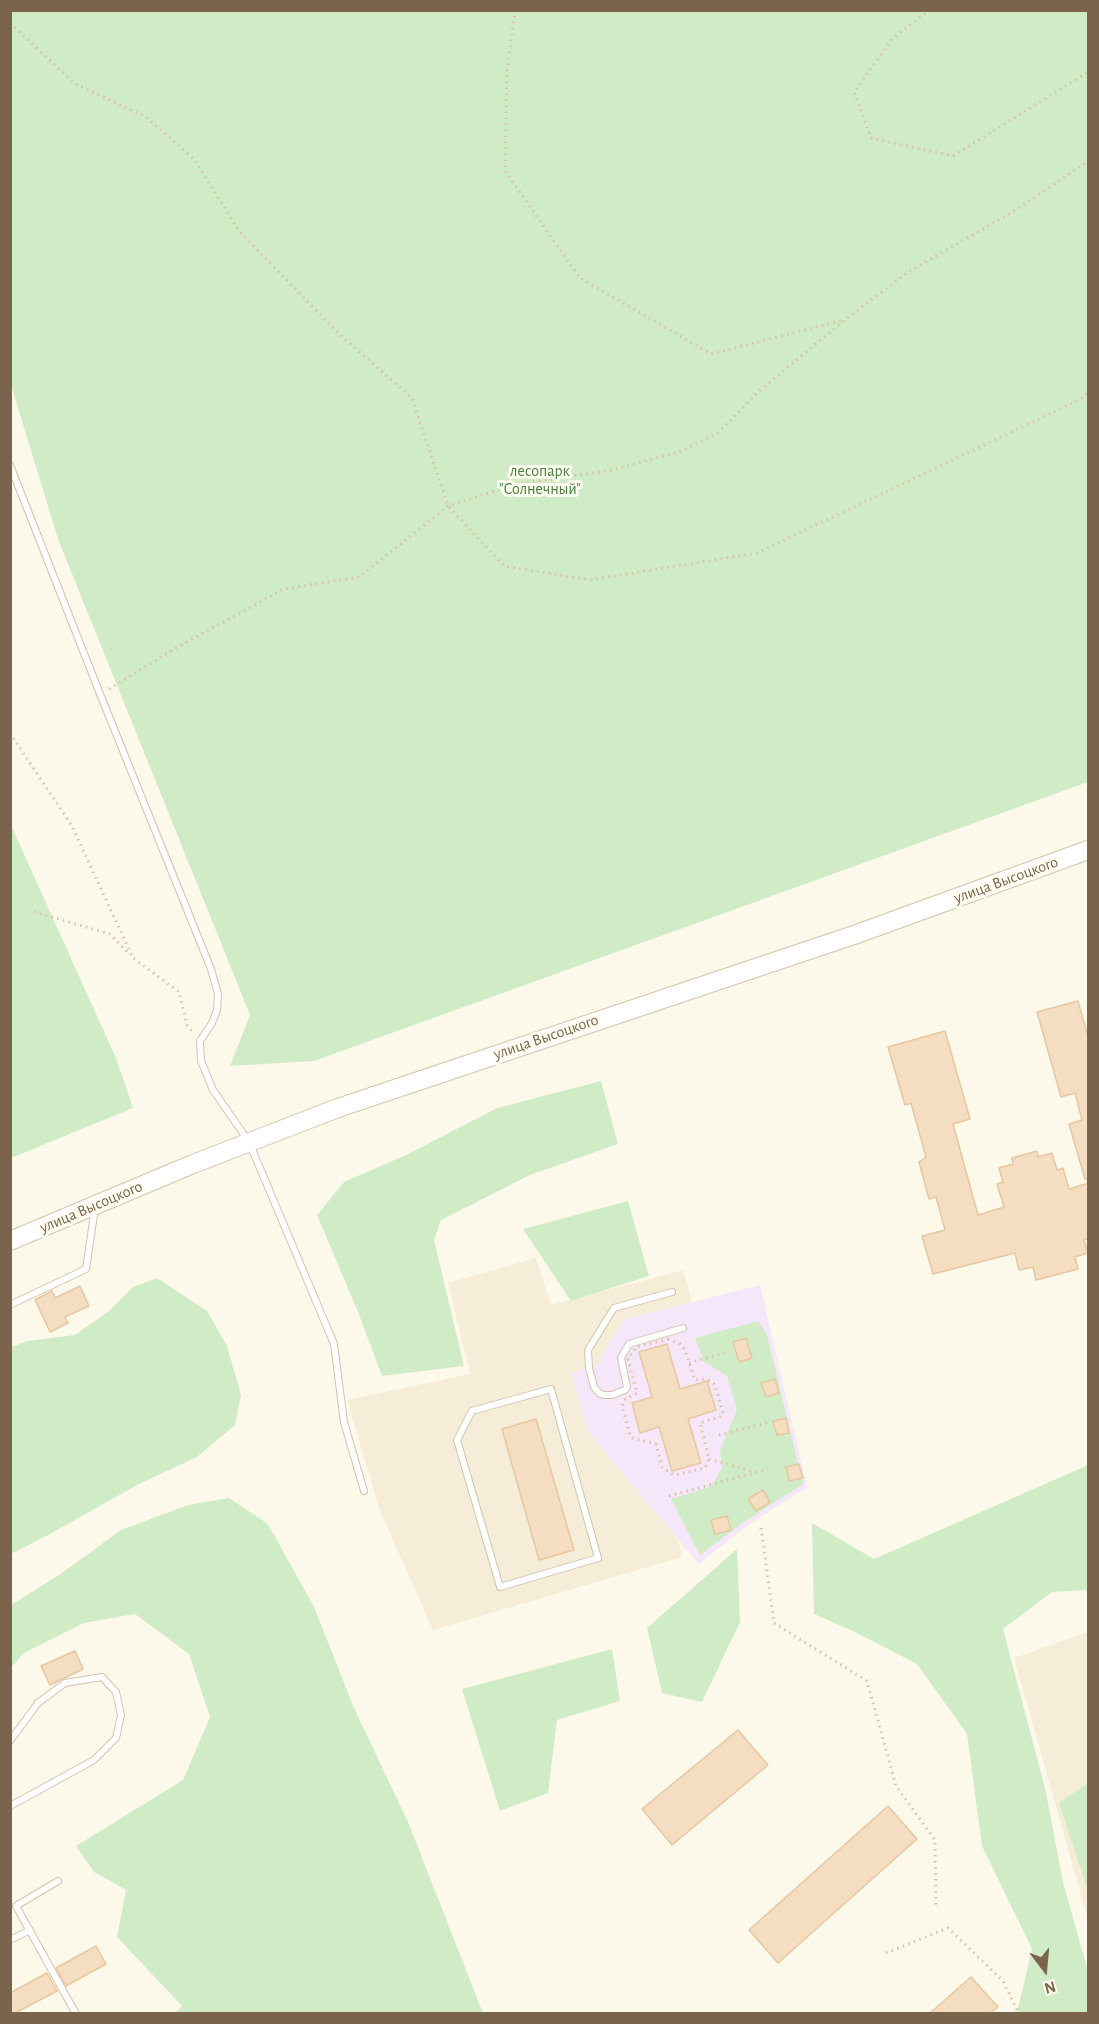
<!DOCTYPE html>
<meta charset="utf-8">
<style>
body{margin:0}
#map{position:relative;width:1099px;height:2024px;overflow:hidden;background:#fdf9ea;font-family:"Alegreya Sans",sans-serif}
canvas{display:block}
.frame{position:absolute;inset:0;border:12px solid #7a644b;pointer-events:none}
.north{position:absolute;left:1015px;top:1940px;width:60px;height:60px;-webkit-text-stroke:4px #fffcf1;paint-order:stroke;rotate:164deg;font-size:16px;font-weight:700;line-height:24px;text-align:center;color:#7a644b}
.north::after{content:'';display:block;margin:auto;width:21px;height:27px;background:#7a644b;clip-path:polygon(50% 0,100% 100%,50% 72%,0 100%)}
</style>
<div id="map">
<canvas width="1099" height="2024"></canvas>
<div class="frame"></div>
<div class="north">N</div>
</div>
<script>
const g = document.querySelector('canvas').getContext('2d');
g.lineJoin = 'round';
function paint(path, color) { g.fillStyle = color; g.fill(path, 'evenodd'); }
const poly = rows => new Path2D(rows.map(r => 'M' + r).join(''));
function stroke(path, color, width, dash) { g.strokeStyle = color; g.lineWidth = width; g.lineCap = dash ? 'butt' : 'round'; g.setLineDash(dash || []); g.stroke(path); }
function drawText(font, color, halo, rows, align = 'center') {
  g.font = font + ' "Alegreya Sans",sans-serif'; g.lineWidth = 6; g.setLineDash([]); g.textBaseline = 'middle'; g.strokeStyle = halo; g.fillStyle = color; for (const [text, x, y, turn = 0] of rows) {
    g.save(); g.translate(x, y); g.rotate((+turn || 0) * Math.PI / 180); g.textAlign = isNaN(turn) ? turn : align; if (halo) g.strokeText(text, 0, 0); g.fillText(text, 0, 0); g.restore();
  }
}
paint(poly([
 [536,1258,551,1305,683,1270,692,1302,625,1319,601,1364,571,1373,588,1432,678,1539,682,1557,433,1630,380,1511,347,1400,470,1374,448,1283],
 [1088,1632,1088,1920,1014,1658]
]), '#f5edd8');
paint(poly([
 [760,1285,807,1487,745,1527,699,1564,588,1432,571,1373,601,1364,600,1358,625,1319]
]), '#f6e6fa');
paint(poly([
 [10,11,1088,11,1088,782,314,1061,230,1066,250,1015,58,539,11,385],
 [10,823,116,1058,133,1108,11,1158],
 [601,1081,618,1144,530,1175,441,1220,434,1240,464,1366,382,1376,358,1312,317,1215,344,1182,408,1154,497,1108],
 [628,1201,649,1276,571,1301,523,1229],
 [157,1278,207,1311,227,1346,241,1395,235,1425,197,1457,139,1484,48,1535,11,1554,11,1347,27,1341,75,1335,109,1311,133,1287],
 [758,1321,767,1335,803,1484,741,1524,700,1555,671,1499,712,1486,722,1468,720,1450,737,1410,727,1376,704,1362,695,1338],
 [1088,1465,1088,1590,1052,1592,1003,1629,1045,1788,1063,1882,1088,1971,1088,2013,1017,2013,1032,1949,982,1846,967,1734,917,1664,857,1633,814,1614,812,1523,874,1559],
 [229,1498,268,1524,314,1607,354,1708,408,1822,483,2013,175,2013,182,2006,117,1937,126,1890,94,1872,76,1846,183,1780,210,1717,189,1654,135,1614,84,1623,24,1653,11,1668,11,1605,62,1573,121,1530,188,1505],
 [737,1549,740,1622,702,1702,662,1693,647,1628],
 [612,1649,620,1701,557,1720,548,1793,500,1811,462,1689],
 [1088,1783,1088,1891,1059,1803]
]), '#d0ecc7');
const building = poly([
 [1078,1001,1089,1040,1089,1179,1085,1179,1069,1124,1082,1120,1075,1093,1061,1097,1037,1012,1078,1001],
 [945,1031,970,1119,953,1124,978,1215,1004,1207,997,1184,1003,1182,999,1168,1013,1164,1012,1158,1037,1151,1038,1157,1052,1153,1057,1170,1063,1168,1069,1189,1089,1183,1089,1238,1084,1240,1088,1253,1075,1257,1078,1269,1036,1280,1033,1267,1019,1270,1015,1253,933,1274,922,1236,945,1230,936,1197,929,1199,919,1162,926,1157,911,1103,905,1105,888,1047,945,1031],
 [80,1286,89,1306,65,1317,68,1323,50,1332,35,1300,52,1291,55,1298,80,1286],
 [746,1338,752,1358,739,1362,733,1342,746,1338],
 [667,1344,680,1389,707,1381,716,1410,688,1419,701,1463,672,1471,659,1427,640,1433,632,1403,652,1397,639,1352,667,1344],
 [775,1379,779,1393,766,1397,761,1383,775,1379],
 [786,1418,789,1433,777,1435,773,1421,786,1418],
 [536,1419,574,1550,539,1560,502,1429,536,1419],
 [799,1464,803,1478,789,1481,786,1467,799,1464],
 [763,1490,770,1502,756,1511,748,1499,763,1490],
 [727,1516,731,1530,715,1534,711,1520,727,1516],
 [75,1651,83,1669,50,1685,41,1666,75,1651],
 [738,1730,768,1765,672,1845,642,1809,738,1730],
 [888,1806,917,1839,778,1963,749,1930,888,1806],
 [96,1946,106,1964,66,1986,56,1968,96,1946],
 [47,1973,57,1991,15,2013,10,2013,10,1993,47,1973],
 [971,1977,998,2007,990,2013,930,2013,971,1977]
]);
paint(building, '#f4ddc1');
stroke(building, '#e7c7a0', 1.5);
const lane = poly([
 [10,465,100,694,211,969,218,994,217,1010,212,1023,200,1041,201,1061,213,1090,249,1142,334,1344,344,1422,364,1491],
 [672,1292,614,1308,588,1350,589,1368,594,1387,599,1393,604,1395,612,1395,625,1390,627,1387,621,1358,629,1344,683,1328],
 [10,1305,86,1269,95,1208],
 [551,1389,598,1558,500,1587,457,1440,472,1411,551,1389],
 [10,1741,38,1703,65,1683,102,1677,116,1692,121,1715,116,1738,94,1760,10,1806],
 [58,1881,16,1906,75,2012,73,2014],
 [10,1940,30,1930]
]);
const secondary = poly([
 [10,1241,193,1164,338,1108,854,935,1088,850]
]);
stroke(lane, '#d1c3ae', 8);
stroke(secondary, '#d4c4ac', 20);
stroke(poly([
 [515,10,507,72,505,171,580,278,711,354,844,320],
 [930,10,893,38,854,92,871,138,953,156,1088,72],
 [10,23,74,83,146,117,194,159,239,231,337,332,412,398,448,506,504,566,590,580,757,553,1081,399,1088,392],
 [109,689,174,649,284,589,359,577,448,506,516,484,608,471,679,452,718,433,758,392,846,319,908,272,1016,210,1088,161],
 [10,733,72,826,133,958,179,992,187,1025,193,1032],
 [34,912,110,934,130,955],
 [668,1339,679,1343,685,1350,695,1380,701,1379,711,1381,715,1385,723,1413,722,1416,700,1423,709,1459,705,1468,674,1475,662,1467,656,1444,632,1438,629,1432,622,1406,624,1400,637,1393,628,1359,636,1347,668,1339],
 [689,1363,728,1352],
 [719,1435,770,1422],
 [709,1459,754,1472],
 [669,1496,768,1469],
 [761,1528,774,1623,867,1681,896,1786,935,1840,936,1908],
 [886,1953,948,1928,1003,1981,1019,2014]
]), '#dac1a3', 3, [1.5, 4.5]);
stroke(lane, '#fff', 6);
stroke(secondary, '#fff', 18);
drawText('16px', '#4b8042', '#fffcf1', [
 ["лесопарк",540,471],
 ["\"Солнечный\"",540,489]
]);
drawText('16px', '#7a644b', '#fffcf1', [
 ["улица Высоцкого",1006,880,-20],
 ["улица Высоцкого",546,1037,-19],
 ["улица Высоцкого",91,1207,-23]
]);
</script>
